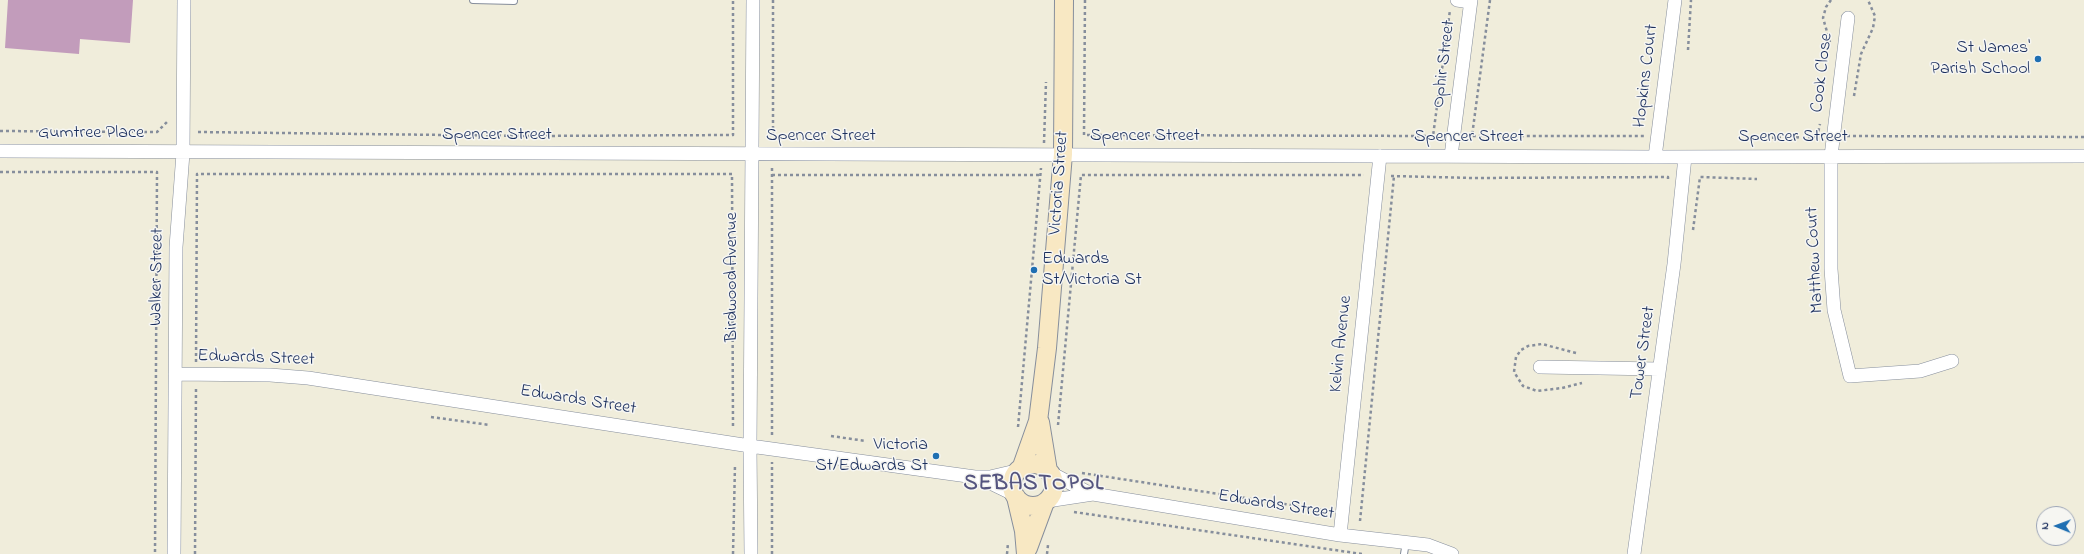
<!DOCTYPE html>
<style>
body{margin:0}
#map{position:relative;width:2084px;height:554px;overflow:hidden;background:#f0eddb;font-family:"Indie Flower",sans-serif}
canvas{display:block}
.north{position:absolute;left:2036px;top:506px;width:40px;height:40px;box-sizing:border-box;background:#f6f6f2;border:1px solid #9ea6b7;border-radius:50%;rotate:271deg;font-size:11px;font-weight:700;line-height:16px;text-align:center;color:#1b2f5e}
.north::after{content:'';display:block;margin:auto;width:14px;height:18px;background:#1f6fb2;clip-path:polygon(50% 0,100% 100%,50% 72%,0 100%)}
</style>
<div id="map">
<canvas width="2084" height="554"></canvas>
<div class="north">N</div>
</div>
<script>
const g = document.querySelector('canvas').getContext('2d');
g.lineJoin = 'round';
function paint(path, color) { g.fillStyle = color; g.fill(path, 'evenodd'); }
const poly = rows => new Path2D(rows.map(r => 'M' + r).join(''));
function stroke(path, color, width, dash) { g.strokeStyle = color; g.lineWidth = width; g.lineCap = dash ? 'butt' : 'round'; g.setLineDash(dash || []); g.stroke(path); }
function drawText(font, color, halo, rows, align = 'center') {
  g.font = font + ' "Indie Flower",sans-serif'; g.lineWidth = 3; g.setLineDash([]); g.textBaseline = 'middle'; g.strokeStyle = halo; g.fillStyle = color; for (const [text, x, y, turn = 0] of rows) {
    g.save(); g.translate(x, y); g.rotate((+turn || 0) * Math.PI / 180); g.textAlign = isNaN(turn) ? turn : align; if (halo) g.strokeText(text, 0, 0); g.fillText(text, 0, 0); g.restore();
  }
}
paint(poly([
 [8,0,133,0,130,43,80,39,79,54,5,48]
]), '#c29cbb');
const lane = poly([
 [473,0,514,1],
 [1404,554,1406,542]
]);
const street = poly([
 [1457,0,1470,2],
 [1848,18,1831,156,1831,269,1834,310,1850,376,1920,371,1952,361],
 [0,151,1655,157,2084,156],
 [1451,156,1471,0],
 [1655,157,1675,0],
 [1540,367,1659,369],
 [175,374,270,375,308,378,750,446,975,477,990,477,1020,470],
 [1049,472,1091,494],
 [980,478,1015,495],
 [1047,501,1093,494,1340,535,1428,545,1452,554],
 [1340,535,1380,156],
 [174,554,176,247,183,153,184,0],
 [751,554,750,446,753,0],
 [1634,554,1674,264,1685,157]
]);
const secondary = poly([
 [1040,422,1048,471],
 '1012 485a21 21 0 1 1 42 0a21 21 0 1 1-42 0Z',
 [1021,469,1038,421,1047,348,1063,154,1064,0],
 [1016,497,1024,531,1026,554],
 [1028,548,1045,502]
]);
stroke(lane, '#868e9c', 8);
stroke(street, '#868e9c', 14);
stroke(secondary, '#868e9c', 20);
stroke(poly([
 [1085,0,1084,135,1433,136,1450,10],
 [1490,0,1472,136,1644,136],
 [1830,42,1823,18,1826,7,1831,0],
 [1688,50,1691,0],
 [1854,96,1861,54,1873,28,1875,16,1868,0],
 [0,131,157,132,169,120],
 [198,132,530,136,733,135,733,0],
 [1847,136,2084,137],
 [1817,137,1820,124],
 [1760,138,1820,137],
 [773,141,773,0],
 [1044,143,1046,82],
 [0,172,157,172,155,554],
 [772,175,1041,175],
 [1391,176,1474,178,1668,177,1668,179],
 [1693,230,1700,177,1757,179],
 [1576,353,1542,344,1528,346,1521,350,1516,357,1514,372,1523,386,1537,391,1562,388,1582,383],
 [196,362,197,174,732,174,733,427],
 [431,417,490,425],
 [1058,425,1081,175,1364,175],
 [1018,427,1041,168],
 [772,435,772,166],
 [831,436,866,441],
 [1082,473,1330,511],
 [1074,512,1362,554],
 [1360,521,1394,176],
 [195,554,196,387],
 [733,554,735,465],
 [772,554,772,462],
 [1007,554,1008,543],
 [1047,554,1048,545]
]), '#868e9c', 2.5, [3, 3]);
stroke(lane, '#fff', 6);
stroke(street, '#fff', 13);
stroke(secondary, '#f8e8c3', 18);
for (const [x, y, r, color] of [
 [2038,59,4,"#1f6fb2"],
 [1034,270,4,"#1f6fb2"],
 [936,456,4,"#1f6fb2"]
]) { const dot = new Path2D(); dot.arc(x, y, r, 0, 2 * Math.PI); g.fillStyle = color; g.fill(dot); stroke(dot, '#f6f6f2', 1.5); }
drawText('18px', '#1b2f5e', '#f6f6f2', [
 ["St James'",2030,49],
 ["Parish School",2030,70],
 ["Edwards",1042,260,"left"],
 ["St/Victoria St",1042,281,"left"],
 ["Victoria",928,446],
 ["St/Edwards St",928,467]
], 'right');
drawText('18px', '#1b2f5e', '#f6f6f2', [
 ["Ophir Street",1445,64,-83],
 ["Cook Close",1823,73,-83],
 ["Hopkins Court",1647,76,-83],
 ["Gumtree Place",91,134],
 ["Spencer Street",497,136],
 ["Spencer Street",821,137],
 ["Spencer Street",1145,137],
 ["Spencer Street",1469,138],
 ["Spencer Street",1793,138],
 ["Victoria Street",1060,183,-86],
 ["Matthew Court",1816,260,-93],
 ["Walker Street",158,277,-89],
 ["Birdwood Avenue",733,277,-90],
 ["Kelvin Avenue",1342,344,-84],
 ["Tower Street",1644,353,-82],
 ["Edwards Street",256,359,2],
 ["Edwards Street",578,401,9],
 ["Edwards Street",1276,506,9]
]);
g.letterSpacing = '1px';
drawText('bold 22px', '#55557f', '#f6f6f2', [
 ["SEBASTOPOL",1034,485]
]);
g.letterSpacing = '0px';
</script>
